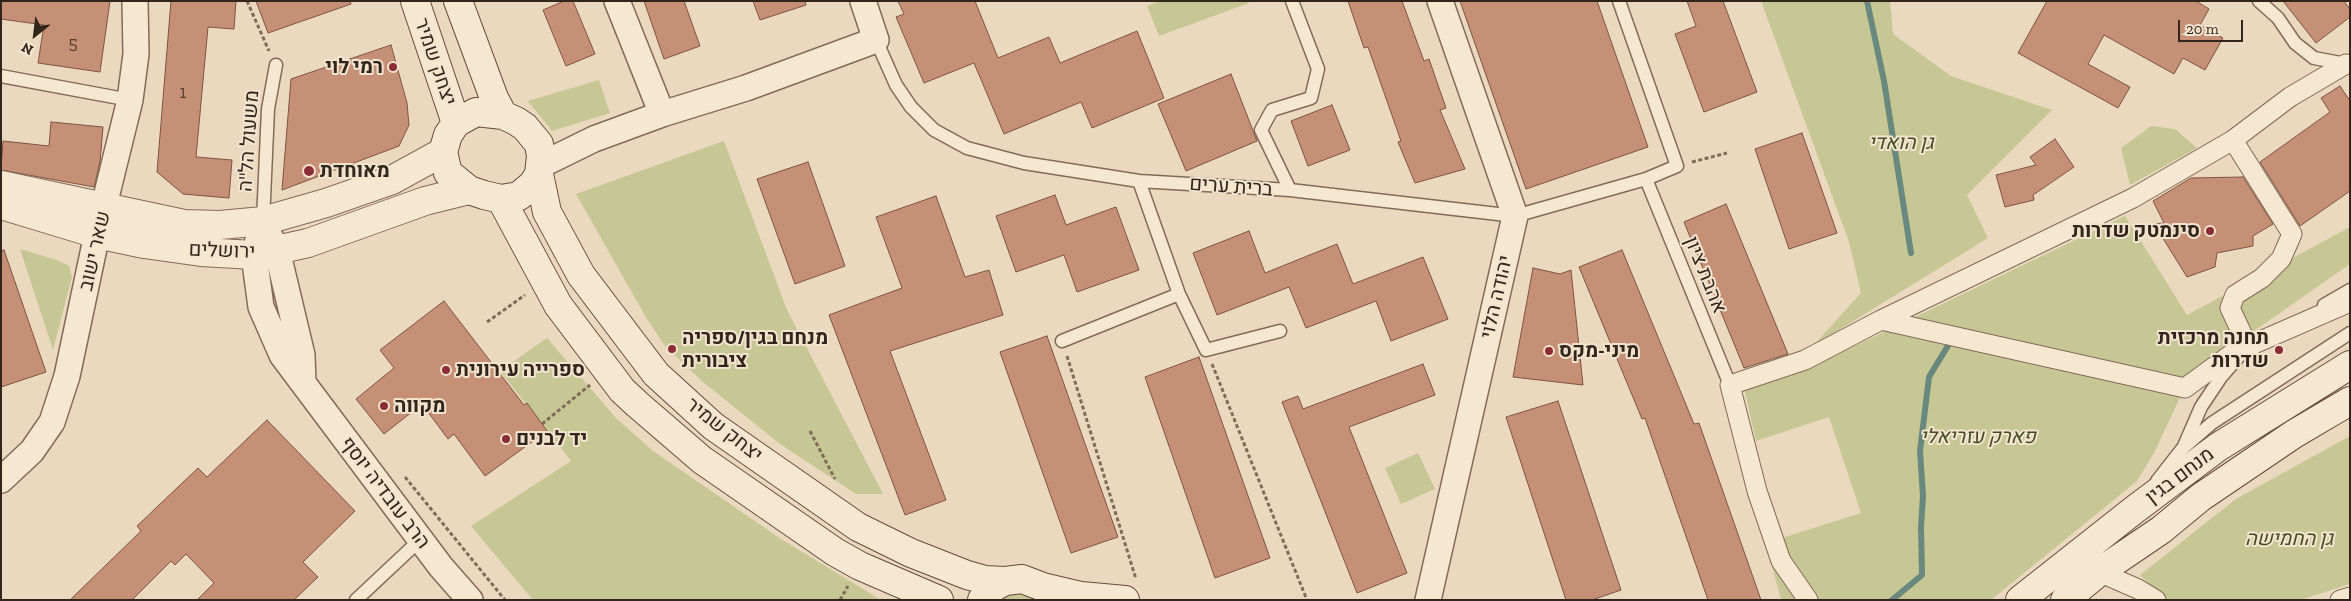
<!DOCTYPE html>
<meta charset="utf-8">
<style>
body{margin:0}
#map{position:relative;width:2351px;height:601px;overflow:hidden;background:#ead9bf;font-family:"Zilla Slab",serif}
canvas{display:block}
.frame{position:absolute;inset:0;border:2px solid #32251c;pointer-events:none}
.north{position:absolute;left:10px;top:10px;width:50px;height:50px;-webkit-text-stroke:4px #f2e4ce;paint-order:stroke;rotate:209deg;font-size:14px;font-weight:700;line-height:20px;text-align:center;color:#32251c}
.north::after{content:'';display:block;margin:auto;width:18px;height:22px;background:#32251c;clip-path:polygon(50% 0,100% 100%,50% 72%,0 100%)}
.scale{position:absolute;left:2178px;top:20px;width:65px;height:22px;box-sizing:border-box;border:2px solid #32251c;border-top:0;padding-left:6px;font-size:15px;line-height:18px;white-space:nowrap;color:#32251c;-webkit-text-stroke:4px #f2e4ce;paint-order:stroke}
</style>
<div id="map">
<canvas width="2351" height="601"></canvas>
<div class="frame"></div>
<div class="north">N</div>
<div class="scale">20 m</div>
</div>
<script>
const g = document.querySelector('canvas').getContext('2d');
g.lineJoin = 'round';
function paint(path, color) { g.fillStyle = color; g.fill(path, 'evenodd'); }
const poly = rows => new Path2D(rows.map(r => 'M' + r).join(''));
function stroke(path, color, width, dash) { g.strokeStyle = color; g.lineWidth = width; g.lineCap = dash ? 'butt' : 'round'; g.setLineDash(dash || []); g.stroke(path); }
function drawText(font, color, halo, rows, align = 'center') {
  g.font = font + ' "Zilla Slab",Heebo,serif'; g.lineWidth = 4; g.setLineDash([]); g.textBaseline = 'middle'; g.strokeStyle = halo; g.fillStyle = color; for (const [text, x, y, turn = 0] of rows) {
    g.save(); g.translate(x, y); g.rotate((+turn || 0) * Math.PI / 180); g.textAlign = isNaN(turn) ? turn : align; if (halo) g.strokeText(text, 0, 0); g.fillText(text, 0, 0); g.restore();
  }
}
paint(poly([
 [1160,1,1248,1,1249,3,1159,36,1147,6],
 [1761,1,1890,1,1893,34,1951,76,2052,110,1967,195,1988,238,1813,346,1861,293,1849,242],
 [599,80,610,113,552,131,528,101],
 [2151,126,2175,129,2197,148,2130,185,2121,148],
 [724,141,787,310,883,494,856,494,780,444,703,382,665,346,647,319,576,194],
 [2125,216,2187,315,2350,227,2350,264,2244,338,2185,387,2154,453,2137,481,1991,600,1781,600,1766,543,1861,513,1829,417,1756,441,1744,388,1834,356],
 [20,249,57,260,69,266,72,277,53,350],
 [547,338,616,418,653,451,781,539,881,600,533,600,471,526,571,461,500,371],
 [2350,436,2350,584,2300,600,2166,600,2140,575,2236,499],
 [1418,453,1435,489,1401,504,1385,468],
 [1014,591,1041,600,995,600]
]), '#c6c794');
stroke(poly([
 [1867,1,1884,81,1911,253],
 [1892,600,1922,575,1921,527,1923,496,1920,451,1929,377,1952,339]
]), '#6a897e', 6);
const building = poly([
 [1,1,110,1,100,72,38,63,44,25,1,19,1,1],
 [171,1,236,1,234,29,208,27,196,157,232,160,229,198,183,194,157,172,171,1],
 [256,1,350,1,351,4,268,33,256,1],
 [564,1,573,1,595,54,566,66,543,10,564,1],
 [644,1,684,1,700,46,664,59,644,1],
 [753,1,805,1,806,5,760,20,753,1],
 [898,1,975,1,998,58,1049,37,1060,63,1137,31,1164,98,1092,128,1081,102,1004,134,974,63,924,83,896,17,904,14,898,1],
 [1348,1,1402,1,1424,61,1429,59,1446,108,1440,110,1465,169,1415,183,1398,142,1401,141,1368,47,1364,48,1348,1],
 [1460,1,1597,1,1648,147,1526,189,1460,1],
 [1687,1,1723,1,1757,92,1704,112,1675,34,1696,26,1687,1],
 [2047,1,2196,1,2209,9,2200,25,2223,38,2205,70,2183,58,2174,74,2104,35,2088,64,2130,87,2118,108,2018,53,2047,1],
 [2283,1,2344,1,2350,9,2350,17,2316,43,2283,1],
 [391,45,407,103,409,125,399,146,282,190,291,79,391,45],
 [1231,74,1257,141,1186,171,1158,104,1231,74],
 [2340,86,2350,101,2350,191,2300,226,2260,162,2330,112,2321,98,2340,86],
 [1332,105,1350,150,1308,166,1291,121,1332,105],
 [51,122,103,127,100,162,94,187,1,170,3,141,49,146,51,122],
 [1802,133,1837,233,1789,249,1755,149,1802,133],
 [2055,139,2074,167,2033,195,2034,200,2005,207,1996,175,2036,165,2030,157,2055,139],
 [808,162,845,266,795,284,757,179,808,162],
 [2243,177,2273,224,2253,236,2253,246,2217,253,2215,267,2187,277,2154,224,2164,223,2153,201,2191,178,2243,177],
 [1055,195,1066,225,1116,207,1139,270,1077,292,1064,255,1016,272,996,216,1055,195],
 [936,196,965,277,989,270,1003,315,890,351,946,500,905,515,829,315,902,288,876,217,936,196],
 [1726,204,1788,354,1744,368,1684,222,1726,204],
 [1249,231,1265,273,1337,244,1353,284,1423,257,1448,319,1391,341,1376,301,1306,328,1289,287,1217,315,1193,253,1249,231],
 [4,250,46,372,1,387,1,251,4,250],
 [1622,250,1694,424,1699,423,1761,600,1708,600,1645,418,1642,419,1579,267,1622,250],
 [1533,268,1560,274,1571,270,1583,385,1513,377,1533,268],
 [444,301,524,405,527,403,547,431,485,476,454,434,448,439,422,404,384,434,356,399,394,368,380,350,444,301],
 [1047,336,1118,537,1071,553,1000,352,1047,336],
 [1199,357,1270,558,1215,578,1145,377,1199,357],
 [1423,364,1435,395,1349,427,1407,573,1357,593,1282,402,1298,396,1303,409,1423,364],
 [1558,401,1621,590,1592,600,1566,600,1506,417,1558,401],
 [267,420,355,511,303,562,318,577,294,600,197,600,214,583,186,554,175,565,171,561,132,600,70,600,141,531,137,526,198,468,207,477,267,420]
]);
paint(building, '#c69077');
stroke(building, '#7f5340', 1);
const service = poly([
 [2259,1,2278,18,2295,43,2314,58,2346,64],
 [876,40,896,85,911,107,934,130,967,148,1024,163,1139,181,1290,190,1515,216,1646,179,1677,166,1619,1],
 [1,76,130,100],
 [1646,179,1730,385],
 [1139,181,1179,294,1206,350,1280,331],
 [1290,190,1261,130,1272,110,1311,98,1318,69,1292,1],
 [263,221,268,109,276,65],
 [2324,305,2350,290],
 [1062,341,1179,294],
 [2184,446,2201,407,2221,377,2240,355],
 [2157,481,2182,449,2212,423,2350,333],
 [356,600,421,539]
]);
const pedestrian = poly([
 [2233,140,2292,234,2281,259,2262,278,2235,295,2230,308,2244,338,2251,347],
 [1881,320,2185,388,2233,353,2350,302],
 [2099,572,2138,589,2156,600],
 [1808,600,1781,561,1757,491,1730,385,1805,360,1881,320,2133,198,2233,140,2290,97,2346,64],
 [2340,600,2350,597]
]);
const minor = poly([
 [617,1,662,114],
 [541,165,594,139,662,114,746,88,876,40,863,1],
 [263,221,254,255,261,307,282,355,441,567,470,600],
 [267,231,277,250,302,355,303,383],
 [1,480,32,451,52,422,67,376,97,234,130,100,136,54,135,1],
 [1428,600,1515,216,1440,1]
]);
const tertiary = poly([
 [1,185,184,224,220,225,263,221,326,203,392,180,443,152],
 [1,205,97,234,144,244,201,252,254,255,308,243,425,201,469,190]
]);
const secondary = poly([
 [415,1,456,123],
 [458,1,494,98,503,115],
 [476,112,503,115,516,121,525,127,539,144,541,156,539,174,533,184,519,196,501,199,484,195,469,190,448,173,443,152,448,135,456,123,476,112],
 [539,174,547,212,581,275,656,374,713,426,858,527,911,553,967,575,985,580,1005,581],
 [501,199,558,305,622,390,637,404,702,460,835,552,860,566,939,600],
 [1043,587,1081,596,1125,600],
 [982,600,994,587,1005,581,1022,579,1043,587,1055,600],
 [2020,600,2134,510,2218,447,2350,365],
 [2065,600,2099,572,2161,530,2201,497,2294,434,2350,401]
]);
stroke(service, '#816b59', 15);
stroke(pedestrian, '#816b59', 21);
stroke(minor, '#816b59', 28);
stroke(tertiary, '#816b59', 30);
stroke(secondary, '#634c3c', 30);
stroke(poly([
 [247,1,269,51],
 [1692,162,1727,153],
 [487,322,525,295],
 [1067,356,1136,579],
 [1212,364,1307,600],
 [542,424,590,385],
 [810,431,835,479],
 [405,477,505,600],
 [840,600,848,586]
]), '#816b59', 3, [4, 2.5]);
stroke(service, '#f6e7d1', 12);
stroke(pedestrian, '#f6e7d1', 19);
stroke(minor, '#f6e7d1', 25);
stroke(tertiary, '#f6e7d1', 28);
stroke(secondary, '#f6e7d1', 28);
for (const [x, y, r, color] of [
 [393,67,5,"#8c2d36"],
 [309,171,6,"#8c2d36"],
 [2210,231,5,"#8c2d36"],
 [672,349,5,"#8c2d36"],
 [2279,350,5,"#8c2d36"],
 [1549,351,5,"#8c2d36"],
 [446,370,5,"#8c2d36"],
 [384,406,5,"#8c2d36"],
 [506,439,5,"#8c2d36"]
]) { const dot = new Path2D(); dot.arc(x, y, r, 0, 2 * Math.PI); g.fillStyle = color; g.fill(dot); stroke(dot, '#f2e4ce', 2); }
drawText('18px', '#574033', null, [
 ["5",73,44],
 ["1",183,93]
]);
drawText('20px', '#32251c', '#f2e4ce', [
 ["יצחק שמיר",435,62,71],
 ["משעול הל\"ה",249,141,-86],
 ["ברית ערים",1231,187,4],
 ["שאר ישוב",95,251,-77],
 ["ירושלים",222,251,2],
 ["אהבת ציון",1705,275,68],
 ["יהודה הלוי",1497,297,-77],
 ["יצחק שמיר",724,430,38],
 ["מנחם בגין",2180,476,-37],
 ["הרב עובדיה יוסף",385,493,53]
]);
drawText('bold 20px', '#32251c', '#f2e4ce', [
 ["רמי לוי",383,67,"right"],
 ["מאוחדת",320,171],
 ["סינמטק שדרות",2200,231,"right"],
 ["מנחם בגין/ספריה",682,338],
 ["ציבורית",682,361],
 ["תחנה מרכזית",2269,338,"right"],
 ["שדרות",2269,361,"right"],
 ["מיני-מקס",1559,351],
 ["ספרייה עירונית",456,370],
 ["מקווה",394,406],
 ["יד לבנים",516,439]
], 'left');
drawText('italic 20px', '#464d24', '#f2e4ce', [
 ["גן הואדי",1901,143],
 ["פארק עזריאלי",1978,437],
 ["גן החמישה",2289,539]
]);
</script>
